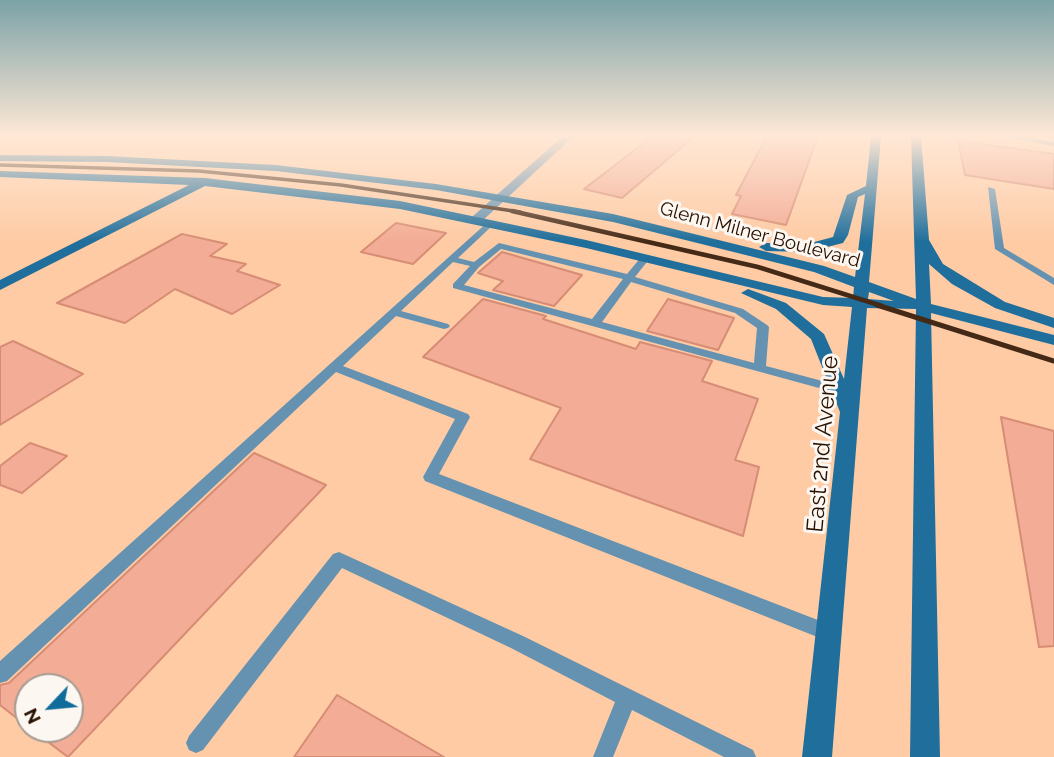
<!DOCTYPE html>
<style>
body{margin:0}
#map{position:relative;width:1054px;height:757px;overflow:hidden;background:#fecba4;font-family:Raleway,sans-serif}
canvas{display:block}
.north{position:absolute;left:14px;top:673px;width:70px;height:70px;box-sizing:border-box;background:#fdf7f2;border:2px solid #a79b91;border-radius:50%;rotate:244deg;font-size:19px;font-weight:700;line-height:28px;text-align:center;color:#271000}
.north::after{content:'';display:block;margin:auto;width:24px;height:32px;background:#106c9b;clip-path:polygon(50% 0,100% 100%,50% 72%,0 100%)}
</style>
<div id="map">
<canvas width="1054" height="757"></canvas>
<div class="north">N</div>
</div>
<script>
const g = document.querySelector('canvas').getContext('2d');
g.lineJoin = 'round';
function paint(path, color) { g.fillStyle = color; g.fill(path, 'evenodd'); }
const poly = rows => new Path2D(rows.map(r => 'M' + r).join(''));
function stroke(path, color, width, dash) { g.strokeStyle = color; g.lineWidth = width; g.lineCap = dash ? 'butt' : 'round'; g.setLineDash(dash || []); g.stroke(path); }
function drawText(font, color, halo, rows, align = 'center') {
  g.font = font + ' Raleway,sans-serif'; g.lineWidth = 6; g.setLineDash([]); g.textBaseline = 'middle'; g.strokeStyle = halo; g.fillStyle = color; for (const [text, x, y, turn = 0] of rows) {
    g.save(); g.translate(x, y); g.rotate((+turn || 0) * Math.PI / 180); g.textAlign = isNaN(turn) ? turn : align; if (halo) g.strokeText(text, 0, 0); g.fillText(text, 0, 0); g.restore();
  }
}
const building = poly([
 [653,136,695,136,622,198,584,189,653,136],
 [767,136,818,136,786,225,732,214,741,196,736,195,767,136],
 [958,141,1054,154,1054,189,965,175,958,141],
 [396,223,446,233,413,264,361,252,396,223],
 [182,234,227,244,210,256,246,264,237,271,280,285,232,314,175,289,125,323,57,303,182,234],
 [502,252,582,275,554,306,493,290,503,281,478,273,502,252],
 [483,299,546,316,543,319,636,349,640,342,712,361,702,381,758,399,735,460,759,467,743,536,530,459,561,408,423,357,483,299],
 [668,299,734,318,718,350,647,331,668,299],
 [13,341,83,374,0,425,0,347,13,341],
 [1001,417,1054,431,1054,646,1039,647,1001,417],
 [30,443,67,456,22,493,0,485,0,466,30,443],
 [254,453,326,485,68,757,31,729,70,729,70,687,28,687,28,727,0,705,0,685,9,683,254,453],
 [337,695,444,757,294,757,337,695]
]);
paint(building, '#f3ac95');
stroke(building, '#d78d75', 2);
paint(poly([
 [1000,136,1018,136,1054,142,1054,146,1000,136],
 [988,187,995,189,1004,248,1054,278,1054,285,995,249,988,187],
 [490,220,494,223,493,225,458,258,474,262,499,243,627,274,642,256,648,256,650,258,635,277,743,309,767,325,769,327,766,366,845,387,847,390,841,394,453,288,453,284,470,266,453,262,401,311,448,324,450,326,448,328,444,329,396,316,343,366,468,414,470,417,439,474,836,627,839,633,836,639,830,642,425,481,423,477,455,419,336,372,7,681,0,683,0,661,490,220],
 [501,249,623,279,592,319,464,285,479,267,501,249],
 [631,282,735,313,757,328,754,363,602,322,631,282],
 [339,552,523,636,753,750,756,757,724,757,632,710,613,757,593,757,615,702,511,648,342,568,203,750,196,753,189,750,186,743,189,736,333,554,339,552]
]), '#6492b0');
paint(poly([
 [563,136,574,136,480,223,472,223,472,217,563,136]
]), '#6492b0');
paint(poly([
 [871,136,881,136,869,282,916,299,911,136,921,136,929,240,943,264,1005,302,1054,318,1054,328,995,308,952,284,929,264,931,304,1054,335,1054,345,931,313,940,757,910,757,916,309,867,308,832,757,802,757,840,412,811,339,776,309,741,293,748,289,786,303,824,334,844,379,852,307,823,305,586,248,400,209,205,186,0,290,0,280,189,185,0,177,0,171,205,178,400,201,586,240,823,297,853,298,854,287,814,272,613,222,436,190,276,171,107,162,0,161,0,155,107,156,276,165,436,184,613,214,824,266,855,277,865,194,858,197,848,235,843,243,807,252,766,251,759,247,766,243,807,244,833,237,847,195,866,186,871,136],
 [869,292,894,301,868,299,869,292]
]), '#1f6e9b');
stroke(poly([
 [0,165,199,171,341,185,520,212]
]), '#442916', 3.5);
stroke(poly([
 [512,211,758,267,882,306]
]), '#442916', 4.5);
stroke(poly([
 [877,305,1054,361]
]), '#442916', 5);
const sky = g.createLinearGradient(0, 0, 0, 242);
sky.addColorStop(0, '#7ba2a7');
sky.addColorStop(0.56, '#ffe8d6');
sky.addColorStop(1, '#ffe8d600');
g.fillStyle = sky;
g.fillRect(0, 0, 1054, 242);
drawText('19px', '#271000', '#fdf7f2', [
 ["Glenn Milner Boulevard",760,235,15]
]);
drawText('23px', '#271000', '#fdf7f2', [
 ["East 2nd Avenue",823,444,-85]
]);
</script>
